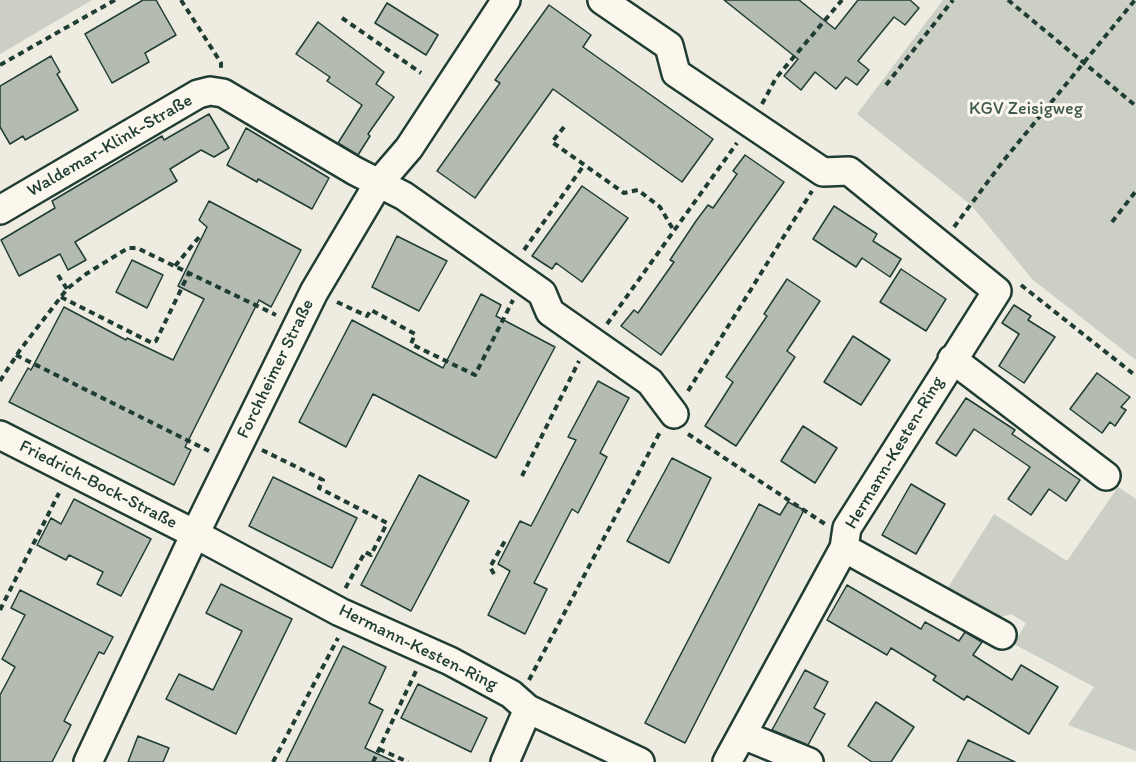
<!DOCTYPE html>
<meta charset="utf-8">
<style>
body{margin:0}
canvas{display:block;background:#eeece1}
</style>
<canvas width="1136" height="762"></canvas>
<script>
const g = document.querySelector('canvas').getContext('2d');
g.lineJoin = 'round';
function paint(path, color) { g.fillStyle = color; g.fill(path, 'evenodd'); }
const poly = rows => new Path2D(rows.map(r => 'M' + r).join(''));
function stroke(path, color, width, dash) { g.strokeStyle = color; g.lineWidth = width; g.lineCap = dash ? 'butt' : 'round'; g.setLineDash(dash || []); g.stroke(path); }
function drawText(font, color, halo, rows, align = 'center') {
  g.font = font + ' Itim,sans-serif'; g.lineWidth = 6; g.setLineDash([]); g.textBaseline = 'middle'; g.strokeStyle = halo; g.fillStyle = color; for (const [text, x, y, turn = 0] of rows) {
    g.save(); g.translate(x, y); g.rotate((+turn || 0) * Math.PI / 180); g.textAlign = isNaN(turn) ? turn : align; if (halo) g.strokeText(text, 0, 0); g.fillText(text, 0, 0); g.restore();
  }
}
paint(poly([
 [0,0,92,0,0,54],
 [943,0,1136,0,1136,360,1033,280,971,205,857,114],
 [1118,487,1136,499,1136,751,1068,725,1094,687,1014,644,1026,623,1011,614,994,619,944,594,994,514,1067,561]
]), '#cbcfc4');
const building = poly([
 [143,0,156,0,176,35,145,53,149,62,112,83,85,34,143,0],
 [724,0,799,0,835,29,858,0,910,0,919,8,905,25,894,17,858,61,869,70,857,85,846,77,836,89,815,72,801,90,784,76,798,59,724,0],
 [387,3,438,35,426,55,375,23,387,3],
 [549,5,591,35,583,47,713,139,682,182,553,89,475,198,437,171,500,83,495,80,549,5],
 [318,22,384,72,376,84,394,97,368,134,370,136,358,155,338,143,362,105,327,81,330,77,296,54,318,22],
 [51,56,60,72,57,74,78,110,25,140,23,136,10,144,0,127,0,86,51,56],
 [209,114,229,148,214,157,201,150,170,169,177,181,75,242,86,260,68,270,60,254,19,276,1,240,55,208,52,201,162,136,164,140,209,114],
 [246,128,329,178,312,209,258,179,257,182,227,165,246,128],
 [745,155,784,182,661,355,621,326,634,310,638,313,674,262,670,260,696,221,708,205,713,208,737,174,733,171,745,155],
 [582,186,628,218,582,282,556,263,552,269,532,256,582,186],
 [209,201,301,250,271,307,259,300,185,447,191,450,174,485,9,402,28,368,31,370,64,307,126,340,127,338,173,360,204,299,178,286,207,227,199,220,209,201],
 [834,206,877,234,873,241,901,259,890,277,862,258,856,267,813,239,834,206],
 [397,236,447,261,419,311,372,287,397,236],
 [132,260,163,275,147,308,116,292,132,260],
 [901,269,946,299,926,331,880,302,901,269],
 [787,279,820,301,787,351,795,357,736,446,705,426,733,382,726,377,767,316,764,314,787,279],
 [481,294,501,305,496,316,555,347,496,458,373,394,346,447,299,422,352,320,443,368,481,294],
 [1014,305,1031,316,1028,320,1055,337,1024,383,999,366,1019,334,1002,323,1014,305],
 [853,336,890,360,861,405,824,382,853,336],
 [1097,373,1130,397,1121,407,1126,410,1115,426,1110,422,1102,433,1070,409,1097,373],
 [598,381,629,398,600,453,607,457,578,513,572,509,534,583,547,589,525,634,488,615,510,571,498,564,520,521,531,526,576,440,568,437,598,381],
 [966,398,1015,430,1012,434,1080,480,1066,501,1049,489,1031,515,1008,499,1030,467,974,429,956,456,936,443,966,398],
 [803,426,837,448,815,483,781,461,803,426],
 [672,458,711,478,669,563,627,541,672,458],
 [419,475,469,501,411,611,361,585,419,475],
 [273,477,357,518,332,568,249,526,273,477],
 [911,484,945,504,916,554,882,535,911,484],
 [74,499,151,539,121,596,97,584,103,572,69,555,66,560,37,545,51,518,61,524,74,499],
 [788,502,804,510,685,743,645,723,759,504,780,515,788,502],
 [221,584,292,619,236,734,166,699,179,674,213,690,242,631,206,613,221,584],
 [847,585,921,629,925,622,959,641,965,632,982,642,973,655,1012,680,1021,665,1058,687,1029,734,967,696,964,700,933,680,936,676,891,648,887,655,827,620,847,585],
 [20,590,113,637,104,654,99,652,64,721,71,725,52,762,0,762,0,695,15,667,2,659,25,615,11,608,20,590],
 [343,646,386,667,369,703,383,710,365,748,395,762,286,762,343,646],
 [805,670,828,682,814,708,825,714,808,745,772,730,805,670],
 [418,684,487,718,471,752,401,718,418,684],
 [876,702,914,727,891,762,872,762,848,746,876,702],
 [138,736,169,748,163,762,128,762,138,736],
 [968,740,1015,762,957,762,968,740]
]);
paint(building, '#b4bbb0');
stroke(building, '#1f3d34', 1.5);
const minor = poly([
 [602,0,669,46,676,73,823,172,849,171,997,291,847,528,844,548,1002,635],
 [0,210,198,94,210,91,223,93,355,171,404,196,542,293,550,312,650,382,674,414],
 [952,359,1106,476],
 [0,435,195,534,340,612,450,661,511,694,528,709,640,762],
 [743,735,809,762],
 [88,762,195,534,314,292,378,184,409,148,506,0],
 [505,762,528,709],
 [727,762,844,548]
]);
stroke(minor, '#1f3d34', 32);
stroke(poly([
 [181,0,221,63,221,68],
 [1008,0,1136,106],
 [342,18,421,73],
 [0,65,115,0],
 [886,85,953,0],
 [762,104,776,78,842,0],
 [564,127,552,142,624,193,638,190,660,207,674,231],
 [1112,222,1136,191],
 [954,227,1004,160,1135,0],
 [524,250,584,165],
 [175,266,200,236],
 [58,275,67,289],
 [1021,285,1136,376],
 [61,297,152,343,156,341,189,273],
 [337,302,367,316,371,310,415,334,411,344,475,375,513,300],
 [607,324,737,143],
 [16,355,209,451],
 [0,381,20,350,67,289,86,274,128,248,137,248,276,315],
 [688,391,812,191],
 [688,434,825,524],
 [262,450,323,480,319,488,387,523,371,555,365,552,345,589],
 [522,476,579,361],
 [494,574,490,567,506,539],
 [0,610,59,493],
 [529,680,660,432],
 [379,749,408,762],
 [273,762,338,638],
 [373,762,416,671]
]), '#1f3d34', 4, [6, 4.5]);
stroke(minor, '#fbf7ec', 27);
drawText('18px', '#415a51', '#fbf7ec', [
 ["KGV Zeisigweg",1026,109]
]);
drawText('18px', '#1f3d34', '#fbf7ec', [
 ["Waldemar-Klink-Straße",110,146,-30],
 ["Forchheimer Straße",276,369,-64],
 ["Hermann-Kesten-Ring",895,453,-59],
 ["Friedrich-Bock-Straße",98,485,27],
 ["Hermann-Kesten-Ring",418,648,26]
]);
</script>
